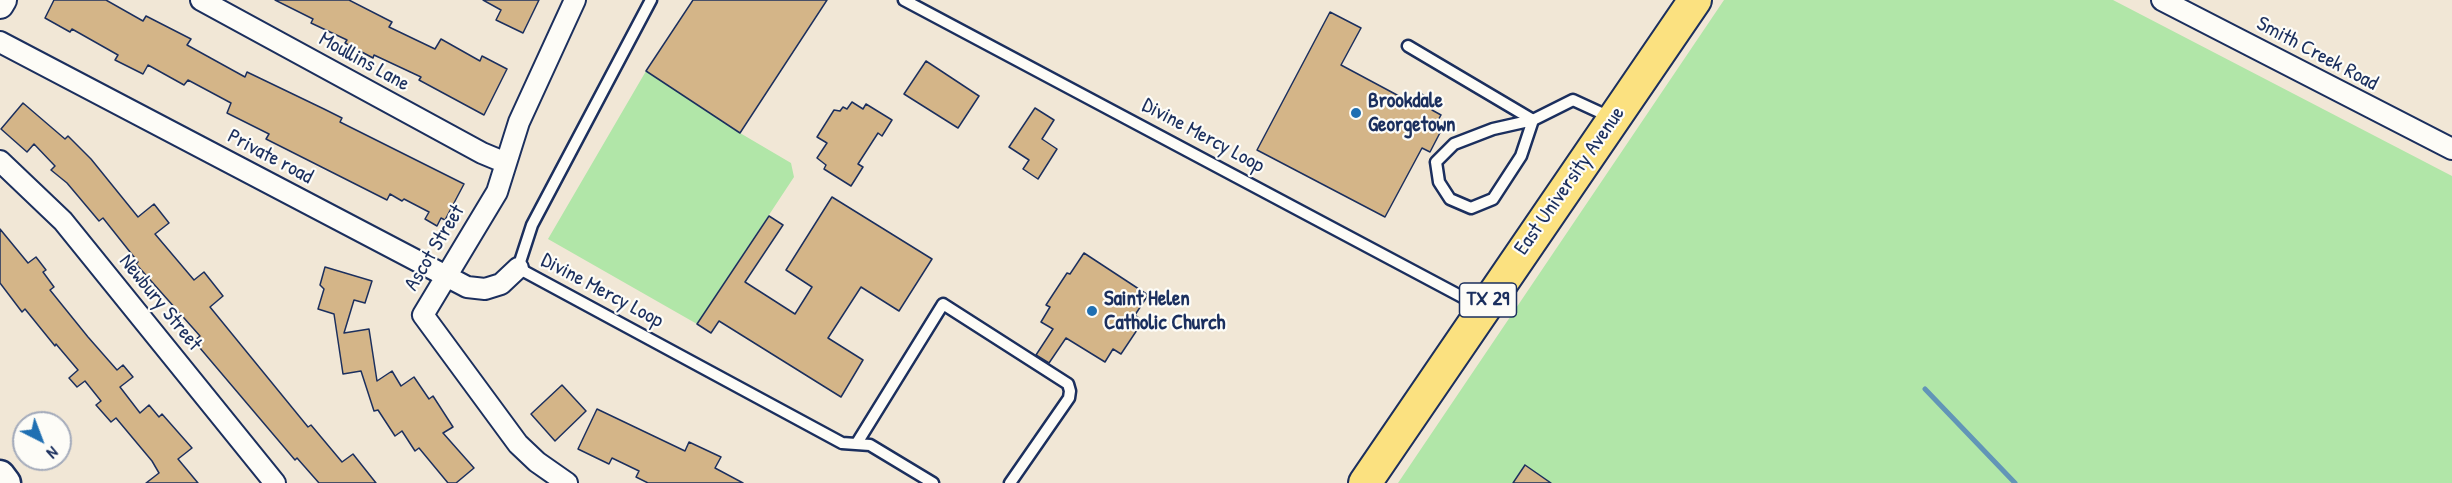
<!DOCTYPE html>
<style>
body{margin:0}
#map{position:relative;width:2452px;height:483px;overflow:hidden;background:#f1e7d6;font-family:"Patrick Hand",sans-serif}
canvas{display:block}
.north{position:absolute;left:12px;top:411px;width:60px;height:60px;box-sizing:border-box;background:#fdfcf7;border:2px solid #a3aaba;border-radius:50%;rotate:138deg;font-size:16px;font-weight:700;line-height:24px;text-align:center;color:#1b2f5e}
.north::after{content:'';display:block;margin:auto;width:21px;height:27px;background:#1f6fb2;clip-path:polygon(50% 0,100% 100%,50% 72%,0 100%)}
</style>
<div id="map">
<canvas width="2452" height="483"></canvas>
<div class="north">N</div>
</div>
<script>
const g = document.querySelector('canvas').getContext('2d');
g.lineJoin = 'round';
function paint(path, color) { g.fillStyle = color; g.fill(path, 'evenodd'); }
const poly = rows => new Path2D(rows.map(r => 'M' + r).join(''));
function stroke(path, color, width, dash) { g.strokeStyle = color; g.lineWidth = width; g.lineCap = dash ? 'butt' : 'round'; g.setLineDash(dash || []); g.stroke(path); }
function drawText(font, color, halo, rows, align = 'center') {
  g.font = font + ' "Patrick Hand",sans-serif'; g.lineWidth = 4.5; g.setLineDash([]); g.textBaseline = 'middle'; g.strokeStyle = halo; g.fillStyle = color; for (const [text, x, y, turn = 0] of rows) {
    g.save(); g.translate(x, y); g.rotate((+turn || 0) * Math.PI / 180); g.textAlign = isNaN(turn) ? turn : align; if (halo) g.strokeText(text, 0, 0); g.fillText(text, 0, 0); g.restore();
  }
}
paint(poly([
 [1724,0,2113,0,2452,176,2452,483,1398,483],
 [646,71,740,133,791,163,794,177,697,324,548,239]
]), '#b1e6a8');
stroke(poly([
 [1925,389,2015,483]
]), '#6295b7', 5);
const building = poly([
 [54,0,106,0,143,21,146,16,191,39,187,45,245,77,247,72,324,109,342,118,340,122,464,184,445,220,441,218,437,226,425,219,429,212,404,199,402,201,390,194,387,200,266,139,269,134,227,113,231,103,188,80,184,85,148,65,143,74,115,60,118,55,72,29,70,32,45,18,54,0],
 [275,0,349,0,392,22,389,27,435,49,441,39,480,61,482,56,507,69,484,115,419,80,421,77,374,55,373,58,345,43,347,40,311,23,313,19,275,0],
 [483,0,539,0,523,33,496,20,501,10,483,0],
 [693,0,827,0,740,133,646,71,693,0],
 [1330,12,1361,28,1341,65,1412,103,1418,92,1436,102,1432,110,1441,115,1436,124,1443,127,1430,152,1422,148,1385,217,1257,150,1330,12],
 [926,61,979,96,958,128,904,94,926,61],
 [852,102,863,109,866,104,892,120,882,136,878,133,858,164,863,167,851,186,824,169,826,165,817,158,827,143,817,137,834,110,840,111,843,107,847,109,852,102],
 [23,103,65,139,68,136,91,159,138,217,154,204,169,223,155,234,194,280,204,272,223,296,210,307,308,427,311,425,342,462,353,454,376,483,319,483,297,458,295,460,194,341,200,336,136,264,138,262,103,218,99,221,67,183,51,170,55,166,34,144,27,152,1,129,23,103],
 [1035,108,1054,120,1042,139,1057,149,1038,179,1023,169,1029,160,1009,147,1035,108],
 [832,197,932,259,899,311,861,287,828,338,863,360,841,397,719,321,711,333,697,324,769,216,783,225,745,282,795,314,812,287,786,270,832,197],
 [0,229,28,263,36,257,46,270,43,272,54,287,50,290,88,337,117,370,123,365,133,377,120,387,140,413,149,405,159,417,162,414,192,448,178,459,198,483,146,483,159,473,152,461,116,418,111,422,96,405,101,401,85,381,77,387,69,378,78,370,56,344,55,346,25,309,22,312,0,283,0,229],
 [1084,253,1148,295,1135,315,1143,321,1121,354,1113,349,1105,362,1066,338,1049,363,1036,355,1053,329,1041,322,1050,307,1046,305,1067,273,1070,274,1084,253],
 [325,267,372,281,365,303,354,300,344,333,369,329,377,381,392,371,401,386,414,377,429,399,433,396,453,427,443,433,474,468,456,483,448,483,419,448,415,451,402,431,395,436,378,410,374,411,361,371,343,374,334,314,318,309,324,289,320,285,325,267],
 [562,385,586,411,555,441,531,414,562,385],
 [597,409,685,451,689,442,721,457,715,468,743,483,648,483,636,477,639,471,612,458,609,464,578,449,597,409],
 [1525,465,1551,483,1513,483,1525,465]
]);
paint(building, '#d4b588');
stroke(building, '#1b2f5e', 1.5);
const service = poly([
 [651,0,532,225,518,268,842,443,870,445,933,483],
 [904,0,1481,307],
 [1408,46,1533,120,1573,100,1610,117],
 [1533,120,1521,156,1493,199,1471,208,1450,199,1439,182,1436,162,1454,144,1493,129,1533,120],
 [857,443,943,304,1068,384,1070,391,1069,398,1010,483]
]);
const minor = poly([
 [201,0,482,153,506,163],
 [2162,0,2452,149],
 [0,42,467,287,485,289,501,284,518,268],
 [0,161,63,221,275,483],
 [567,483,537,462,518,444,423,315,497,192,519,122,575,0]
]);
const tertiary = poly([
 [0,5,3,0]
]);
const secondary = poly([
 [0,475,6,483]
]);
const primary = poly([
 [1365,483,1695,0]
]);
stroke(service, '#1b2f5e', 15);
stroke(minor, '#1b2f5e', 24);
stroke(tertiary, '#1b2f5e', 30);
stroke(secondary, '#1b2f5e', 33);
stroke(primary, '#1b2f5e', 36);
stroke(service, '#fdfcf7', 10);
stroke(minor, '#fdfcf7', 20);
stroke(tertiary, '#fdfcf7', 26);
stroke(secondary, '#fdfcf7', 28);
stroke(primary, '#fbe180', 32);
for (const [x, y, r, color] of [
 [1356,113,6,"#1f6fb2"],
 [1092,311,6,"#1f6fb2"]
]) { const dot = new Path2D(); dot.arc(x, y, r, 0, 2 * Math.PI); g.fillStyle = color; g.fill(dot); stroke(dot, '#fdfcf7', 2); }
for (const [x, y, w] of [
 [1488,300,57]
]) { const box = new Path2D(); box.roundRect(x - w / 2, y - 17, w, 34, 4.5); g.fillStyle = '#fdfcf7'; g.fill(box); stroke(box, '#1b2f5e', 1.5); }
drawText('bold 20px', '#1b2f5e', null, [
 ["TX 29",1488,300]
]);
drawText('21px', '#1b2f5e', '#fdfcf7', [
 ["Smith Creek Road",2317,54,28],
 ["Moullins Lane",364,62,29],
 ["Divine Mercy Loop",1203,136,28],
 ["Private road",270,157,28],
 ["East University Avenue",1570,181,-55],
 ["Ascot Street",435,248,-59],
 ["Divine Mercy Loop",602,291,28],
 ["Newbury Street",160,303,51]
]);
drawText('bold 21px', '#1b2f5e', '#fdfcf7', [
 ["Brookdale",1368,101],
 ["Georgetown",1368,125],
 ["Saint Helen",1104,299],
 ["Catholic Church",1104,323]
], 'left');
</script>
